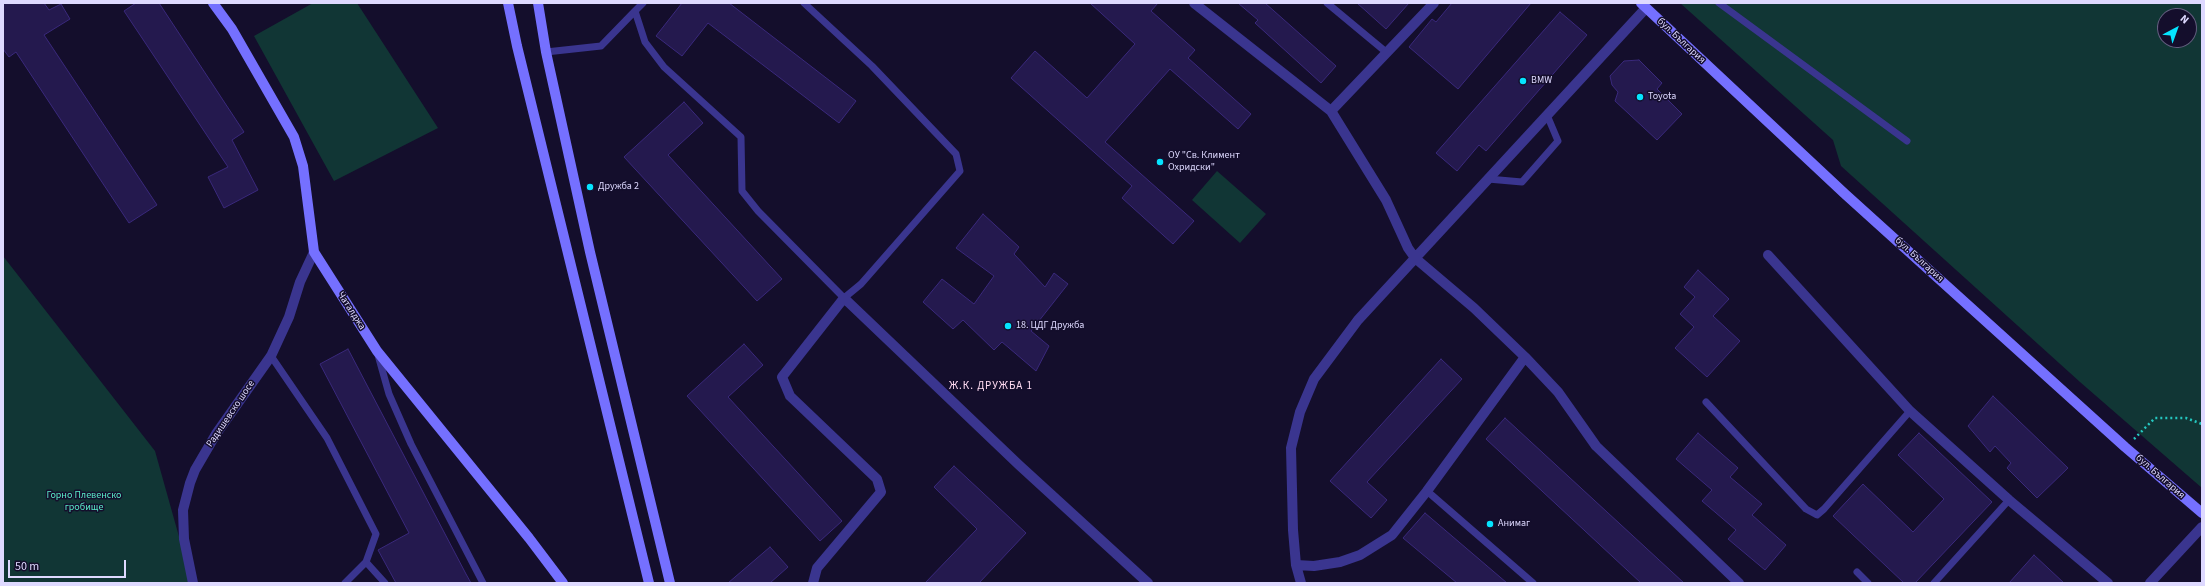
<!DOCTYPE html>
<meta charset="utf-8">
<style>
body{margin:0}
#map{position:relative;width:2205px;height:586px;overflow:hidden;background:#140e2c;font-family:"Source Sans 3",sans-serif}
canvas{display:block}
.frame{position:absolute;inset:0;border:4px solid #ded9ff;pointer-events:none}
.north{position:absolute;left:2157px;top:8px;width:40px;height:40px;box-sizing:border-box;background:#140e2c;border:1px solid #655f80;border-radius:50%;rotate:41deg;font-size:11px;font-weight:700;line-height:16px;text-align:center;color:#ded9ff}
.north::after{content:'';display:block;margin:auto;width:14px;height:18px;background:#05e4ff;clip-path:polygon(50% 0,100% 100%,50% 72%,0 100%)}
.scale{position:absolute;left:8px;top:560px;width:118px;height:18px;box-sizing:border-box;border:2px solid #ded9ff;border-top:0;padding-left:5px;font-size:12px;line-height:14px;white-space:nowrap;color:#ded9ff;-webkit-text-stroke:3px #140e2c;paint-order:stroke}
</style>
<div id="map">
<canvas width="2205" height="586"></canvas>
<div class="frame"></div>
<div class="north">N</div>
<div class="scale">50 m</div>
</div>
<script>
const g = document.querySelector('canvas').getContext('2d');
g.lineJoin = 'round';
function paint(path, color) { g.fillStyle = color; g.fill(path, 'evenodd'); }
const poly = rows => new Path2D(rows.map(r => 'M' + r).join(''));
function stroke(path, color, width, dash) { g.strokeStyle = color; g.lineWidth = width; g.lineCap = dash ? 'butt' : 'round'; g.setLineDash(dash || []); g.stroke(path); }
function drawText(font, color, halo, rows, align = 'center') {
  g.font = font + ' "Source Sans 3",sans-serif'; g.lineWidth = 3; g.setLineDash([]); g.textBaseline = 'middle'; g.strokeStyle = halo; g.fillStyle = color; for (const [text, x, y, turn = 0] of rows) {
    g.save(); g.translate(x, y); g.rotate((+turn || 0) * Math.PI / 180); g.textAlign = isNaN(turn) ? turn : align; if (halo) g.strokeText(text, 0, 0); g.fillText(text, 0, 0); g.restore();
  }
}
paint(poly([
 [313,3,357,3,438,128,334,181,254,36],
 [1680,3,2202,3,2202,488,2080,382,1841,166,1833,140],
 [2165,16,2189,16,2189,40,2165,40],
 [1217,171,1266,214,1240,243,1192,200],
 [3,256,155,451,192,583,3,583]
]), '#113635');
const building = poly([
 [3,3,44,3,49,10,61,4,70,19,44,35,157,205,129,223,16,52,9,57,3,49,3,3],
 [136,3,159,3,244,132,232,140,258,190,224,208,208,177,228,167,124,11,136,3],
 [682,3,729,3,856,101,839,123,708,23,682,56,656,36,682,3],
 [1090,3,1158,3,1151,11,1195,50,1188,58,1251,114,1238,129,1170,69,1105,142,1194,221,1173,244,1122,198,1132,186,1011,78,1035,51,1087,98,1135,44,1090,3],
 [1238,3,1265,3,1336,66,1321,83,1255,23,1258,20,1238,3],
 [1357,3,1409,3,1386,29,1357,3],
 [1452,3,1531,3,1458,89,1409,47,1432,19,1436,22,1452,3],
 [1560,12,1587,35,1486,151,1479,145,1457,171,1436,153,1560,12],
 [1639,60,1662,83,1657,89,1682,114,1657,140,1615,101,1618,92,1612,85,1610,76,1624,61,1639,60],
 [684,102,703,123,668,155,782,279,757,301,624,157,684,102],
 [983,214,1019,247,1014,254,1045,287,1054,273,1068,284,1031,331,1049,346,1036,371,1002,342,994,350,963,320,953,329,923,302,942,279,974,304,994,276,956,248,983,214],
 [1698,270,1729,299,1713,316,1740,341,1707,377,1675,348,1694,327,1680,314,1695,297,1684,287,1698,270],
 [744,344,763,365,728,397,842,521,820,541,687,396,744,344],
 [348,349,466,574,471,583,396,583,378,550,409,533,320,364,348,349],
 [1441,359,1462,379,1367,482,1387,500,1371,518,1330,481,1441,359],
 [1993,396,2068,468,2037,498,2007,468,2011,463,1995,446,1990,452,1968,426,1993,396],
 [1505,418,1684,583,1641,583,1486,439,1505,418],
 [1698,433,1738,468,1730,477,1762,504,1752,515,1786,545,1765,570,1728,539,1736,530,1702,501,1712,490,1676,459,1698,433],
 [1919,433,1992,502,1915,583,1904,583,1833,516,1863,484,1913,532,1944,499,1898,455,1919,433],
 [954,466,1026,533,979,583,925,583,977,529,934,487,954,466],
 [1425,513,1507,583,1457,583,1403,538,1425,513],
 [770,547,788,567,770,583,728,583,770,547],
 [2034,555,2064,583,2009,583,2034,555]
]);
paint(building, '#24194e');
stroke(building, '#3a297c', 1);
stroke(poly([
 [2134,439,2155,418,2186,418,2202,424]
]), '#25c7bf', 2.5, [2, 3]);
stroke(poly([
 [643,3,635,11,645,42,664,67,741,137,742,191,758,211,844,298,861,284,960,171,956,154,872,66,804,3],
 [1327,3,1386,52],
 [1719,3,1907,141],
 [546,52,601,46,635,11],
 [1488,179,1522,182,1558,141,1547,115],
 [378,355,389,394,411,444,483,583],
 [271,356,327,438,376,534,366,562,385,583],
 [1706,402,1806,509,1817,515,1824,509,1910,411],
 [1427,491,1533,583],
 [1857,572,1868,583],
 [345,583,366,562],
 [1934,583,2009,500]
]), '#3a358f', 7);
stroke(poly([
 [1194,3,1331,111,1386,200,1408,248,1415,258,1474,308,1525,357,1558,392,1596,446,1739,583],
 [1331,111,1434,3],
 [1768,255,1910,411,2009,500,2108,583],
 [1296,565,1314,566,1340,562,1360,555,1392,535,1427,491,1525,357],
 [193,583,184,539,183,510,190,483,195,470,216,434,271,356,289,317,300,282,314,252],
 [813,583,817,568,881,492,877,479,790,396,782,377,844,298,1019,465,1148,583],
 [1301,583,1296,565,1293,530,1291,448,1300,412,1314,379,1358,320,1646,8],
 [2150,583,2202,527]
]), '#3a358f', 10);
stroke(poly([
 [213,3,232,29,294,137,303,166,314,252,377,351,529,538,563,583],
 [508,3,517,46,649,583],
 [538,3,546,52,590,252,670,583],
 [1641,3,1845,194,2125,447,2202,513]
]), '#7570ff', 10);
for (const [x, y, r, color] of [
 [1523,81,4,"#05e4ff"],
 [1640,97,4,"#05e4ff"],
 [1160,162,4,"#05e4ff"],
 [590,187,4,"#05e4ff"],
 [1008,326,4,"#05e4ff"],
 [1490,524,4,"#05e4ff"]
]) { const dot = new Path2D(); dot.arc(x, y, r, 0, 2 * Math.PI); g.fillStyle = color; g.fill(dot); stroke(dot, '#140e2c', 1.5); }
drawText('10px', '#ded9ff', '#140e2c', [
 ["бул. България",1681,41,43],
 ["бул. България",1919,260,42],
 ["Чаталджа",351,311,57],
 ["Радишевско шосе",231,414,-56],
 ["бул. България",2160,477,41]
]);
drawText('10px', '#ded9ff', '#140e2c', [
 ["BMW",1531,81],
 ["Toyota",1648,97],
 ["ОУ \"Св. Климент",1168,156],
 ["Охридски\"",1168,168],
 ["Дружба 2",598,187],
 ["18. ЦДГ Дружба",1016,326],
 ["Анимаг",1498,524]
], 'left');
drawText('10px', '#59ebc8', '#140e2c', [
 ["Горно Плевенско",84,496],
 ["гробище",84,508]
]);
g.letterSpacing = '1px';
drawText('11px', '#ffdbf2', '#140e2c', [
 ["Ж.К. ДРУЖБА 1",991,387]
]);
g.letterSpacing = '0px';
</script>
